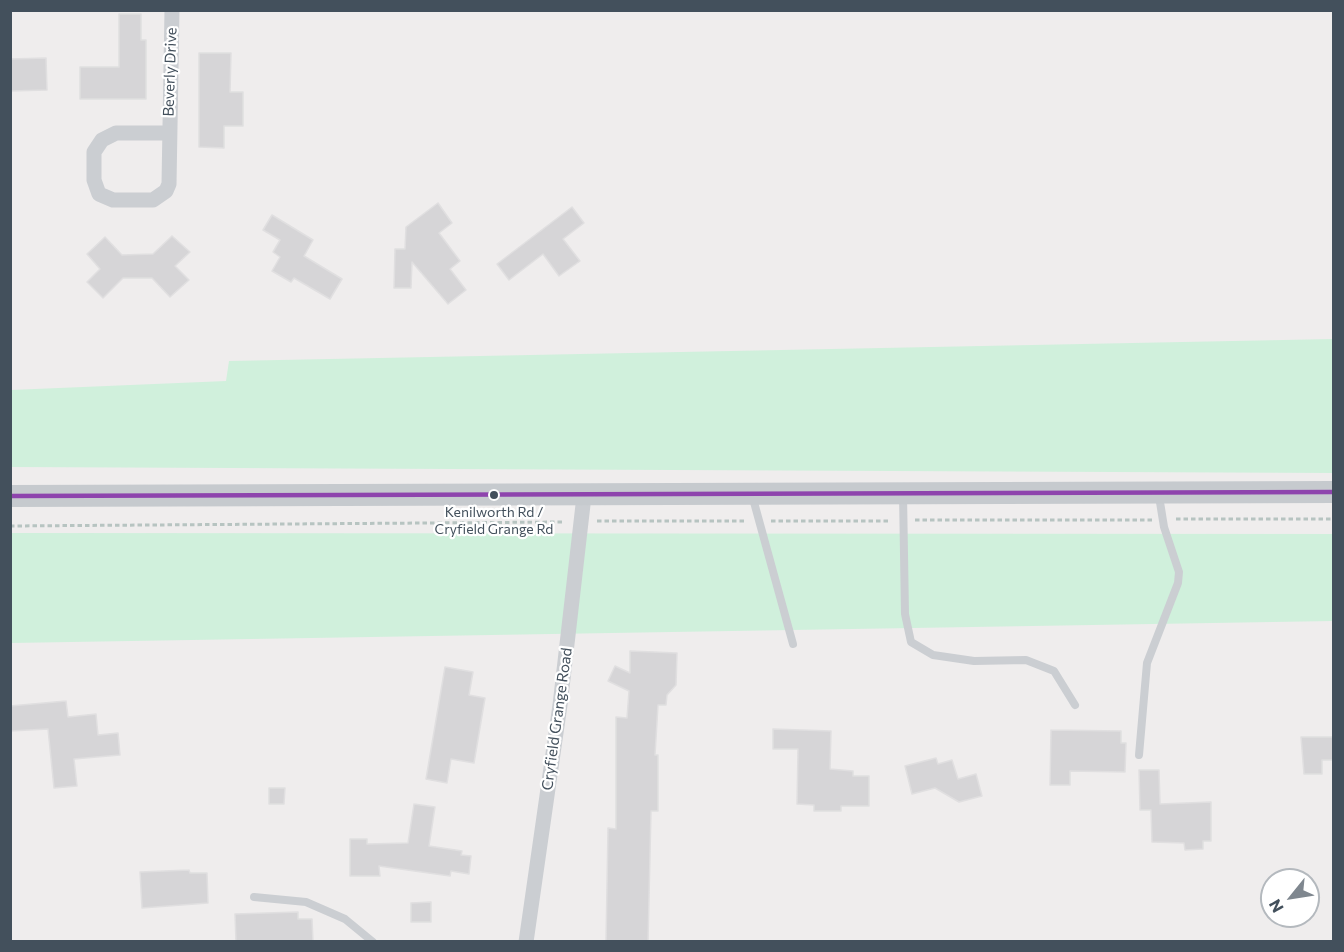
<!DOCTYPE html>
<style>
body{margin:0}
#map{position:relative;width:1344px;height:952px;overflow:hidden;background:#efeded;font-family:Commissioner,sans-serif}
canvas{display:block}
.frame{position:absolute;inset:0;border:12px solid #43505c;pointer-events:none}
.north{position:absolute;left:1260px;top:868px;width:60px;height:60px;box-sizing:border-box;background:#fff;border:2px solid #b4b9be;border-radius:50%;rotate:240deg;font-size:16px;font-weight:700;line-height:24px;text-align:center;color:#43505c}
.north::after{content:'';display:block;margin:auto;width:21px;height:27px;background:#7f878f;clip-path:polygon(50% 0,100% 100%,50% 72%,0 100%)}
</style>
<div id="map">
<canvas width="1344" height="952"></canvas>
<div class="frame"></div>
<div class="north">N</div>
</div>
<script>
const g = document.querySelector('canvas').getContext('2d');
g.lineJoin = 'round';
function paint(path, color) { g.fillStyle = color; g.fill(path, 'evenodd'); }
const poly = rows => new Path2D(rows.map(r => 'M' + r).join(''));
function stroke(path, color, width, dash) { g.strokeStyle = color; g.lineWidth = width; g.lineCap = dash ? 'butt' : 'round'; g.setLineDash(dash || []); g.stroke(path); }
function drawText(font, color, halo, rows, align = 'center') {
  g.font = font + ' Commissioner,sans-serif'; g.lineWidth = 4.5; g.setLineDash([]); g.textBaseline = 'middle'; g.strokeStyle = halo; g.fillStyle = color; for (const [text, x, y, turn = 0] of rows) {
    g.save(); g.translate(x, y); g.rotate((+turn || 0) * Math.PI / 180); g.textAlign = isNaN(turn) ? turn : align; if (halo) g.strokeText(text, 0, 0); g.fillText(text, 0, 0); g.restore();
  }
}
paint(poly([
 [1333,339,1333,473,11,467,11,390,226,381,229,361],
 [10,533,1333,534,1333,621,11,643]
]), '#d0f0dc');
const building = poly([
 [119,14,141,14,141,40,146,40,146,99,80,99,80,67,119,67,119,14],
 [199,53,231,53,230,92,243,92,243,126,224,126,224,148,199,147,199,53],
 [46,58,47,90,10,91,10,59,46,58],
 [438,203,452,223,439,233,460,261,450,269,466,290,448,304,412,262,411,288,394,288,395,249,405,249,406,227,438,203],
 [572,207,584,223,563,239,580,261,559,276,543,254,509,280,497,264,572,207],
 [272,215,313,240,304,256,342,279,330,299,294,278,291,282,272,271,280,257,273,252,280,240,263,230,272,215],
 [172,236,190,252,175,266,189,280,170,297,152,278,123,278,103,298,87,282,100,269,87,254,105,237,122,255,153,254,172,236],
 [630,651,677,653,676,685,667,695,666,705,658,705,655,755,658,755,658,811,651,811,648,942,606,942,608,828,616,829,616,717,627,718,629,691,608,681,615,666,630,673,630,651],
 [445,667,473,672,469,695,485,698,474,763,451,759,447,783,426,779,445,667],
 [66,701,68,717,96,714,98,735,118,733,120,755,74,759,77,786,54,788,48,729,10,731,10,706,66,701],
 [773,729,831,731,830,769,853,771,853,776,869,776,869,806,841,806,841,811,814,811,814,805,797,804,798,749,773,749,773,729],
 [1051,730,1121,731,1121,743,1126,743,1125,772,1070,771,1070,785,1050,785,1051,730],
 [1301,737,1334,737,1334,760,1322,760,1322,774,1304,774,1301,737],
 [936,758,938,764,952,760,958,779,976,774,982,796,959,802,935,788,912,794,905,766,936,758],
 [1139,770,1159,770,1160,804,1211,802,1211,841,1203,841,1203,849,1185,850,1184,843,1152,842,1151,810,1140,810,1139,770],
 [269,788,285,788,284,804,269,804,269,788],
 [414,804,435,807,429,846,462,851,461,855,471,856,469,874,451,871,450,876,379,866,380,876,350,876,350,839,367,839,367,844,408,843,414,804],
 [189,870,190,873,207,873,208,903,142,908,140,872,189,870],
 [431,902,431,922,411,922,411,903,431,902],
 [298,912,298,919,312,919,313,942,236,942,235,914,298,912]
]);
paint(building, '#d6d5d7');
stroke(building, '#e0dfe0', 1.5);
stroke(poly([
 [1176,519,1334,519],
 [915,520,1152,520],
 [597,521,747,521],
 [771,521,891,521],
 [10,526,564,522]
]), '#b7c4c1', 3, [4.5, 3]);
stroke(poly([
 [903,494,905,614,911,642,933,655,974,661,1026,660,1054,671,1075,705],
 [752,495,793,644],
 [1139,755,1147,663,1178,583,1179,572,1164,527,1159,496],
 [254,897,306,902,345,919,373,942]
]), '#cbced2', 8);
stroke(poly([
 [168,133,116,133,102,140,94,152,94,180,99,194,113,200,153,200,166,191,169,184,172,10],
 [526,942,560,705,584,496]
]), '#cbced2', 15);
stroke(poly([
 [10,496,1334,492]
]), '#c6cace', 22);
stroke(poly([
 [10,496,1334,492]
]), '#8e44ad', 4.5);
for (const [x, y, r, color] of [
 [494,495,5,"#43505c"]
]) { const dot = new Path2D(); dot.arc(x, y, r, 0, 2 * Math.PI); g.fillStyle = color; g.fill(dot); stroke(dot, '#fff', 2); }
drawText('14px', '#43505c', '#fff', [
 ["Kenilworth Rd /",494,512],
 ["Cryfield Grange Rd",494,529]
]);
drawText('15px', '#43505c', '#fff', [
 ["Beverly Drive",170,72,-88],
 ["Cryfield Grange Road",557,719,-82]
]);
</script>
